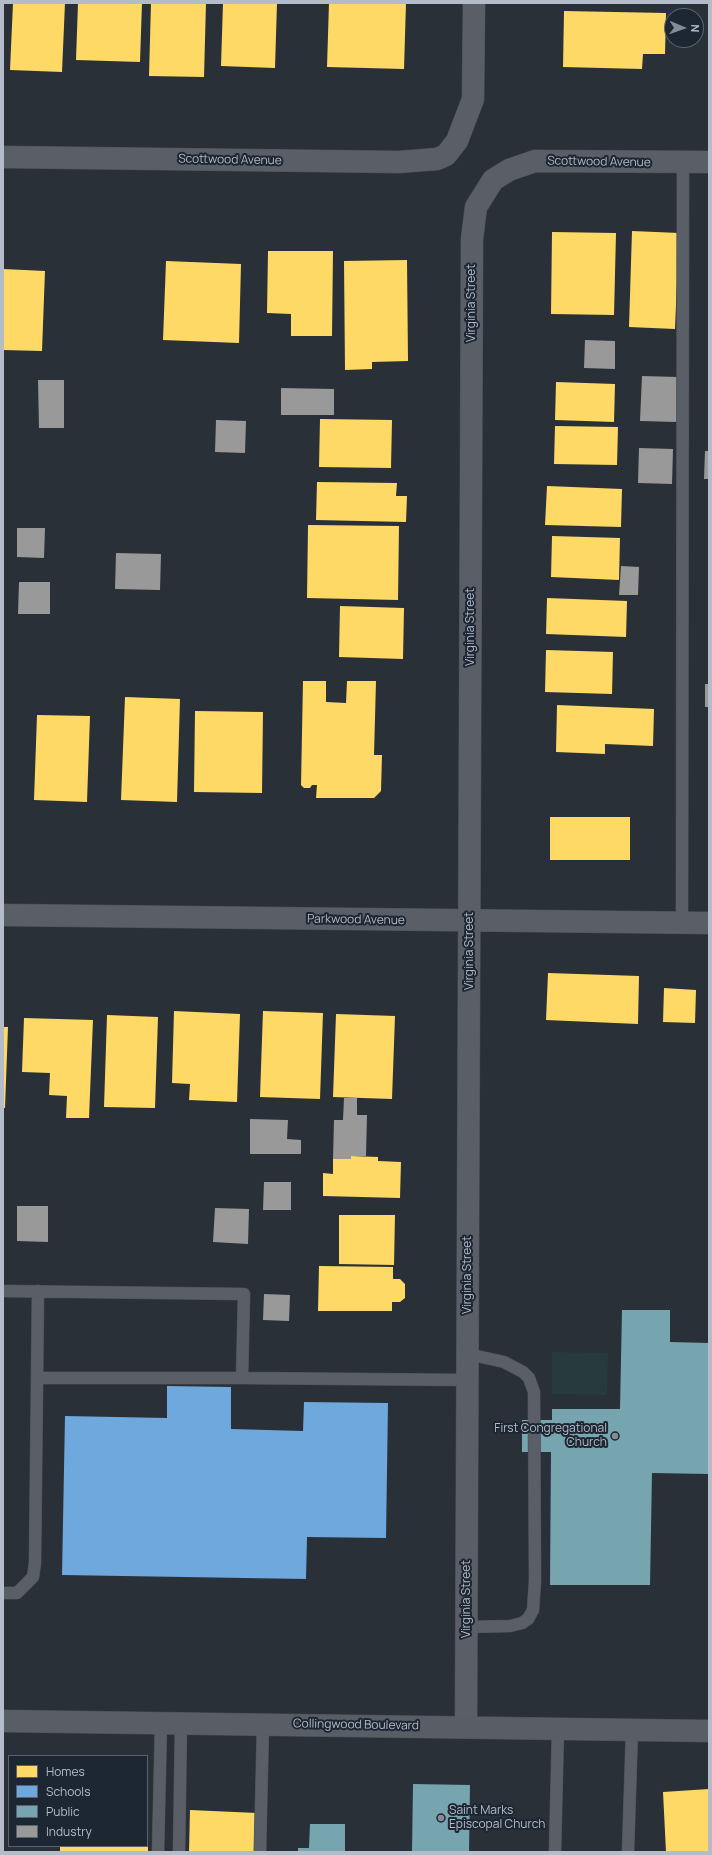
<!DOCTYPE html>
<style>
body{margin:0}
#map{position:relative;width:712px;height:1855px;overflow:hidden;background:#2a3038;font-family:Manrope,sans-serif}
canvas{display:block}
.frame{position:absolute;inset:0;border:4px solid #b4bcc9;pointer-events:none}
.legend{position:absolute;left:8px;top:1755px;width:140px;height:92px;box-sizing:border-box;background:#1d2633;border:1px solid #59626f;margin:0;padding:5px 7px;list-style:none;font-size:12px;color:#b4bcc9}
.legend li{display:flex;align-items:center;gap:8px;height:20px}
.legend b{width:20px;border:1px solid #59626f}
.north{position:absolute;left:664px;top:8px;width:40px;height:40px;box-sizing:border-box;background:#1d2633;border:1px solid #59626f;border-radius:50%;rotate:92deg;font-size:11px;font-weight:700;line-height:16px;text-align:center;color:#b4bcc9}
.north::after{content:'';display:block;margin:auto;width:14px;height:18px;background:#848b96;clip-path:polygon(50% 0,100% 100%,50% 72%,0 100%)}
</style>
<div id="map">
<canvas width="712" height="1855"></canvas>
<div class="frame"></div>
<ul class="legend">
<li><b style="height:11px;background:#ffd966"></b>Homes</li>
<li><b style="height:11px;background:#6fa8dc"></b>Schools</li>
<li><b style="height:11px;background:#76a5af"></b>Public</li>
<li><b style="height:11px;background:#999"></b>Industry</li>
</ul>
<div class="north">N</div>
</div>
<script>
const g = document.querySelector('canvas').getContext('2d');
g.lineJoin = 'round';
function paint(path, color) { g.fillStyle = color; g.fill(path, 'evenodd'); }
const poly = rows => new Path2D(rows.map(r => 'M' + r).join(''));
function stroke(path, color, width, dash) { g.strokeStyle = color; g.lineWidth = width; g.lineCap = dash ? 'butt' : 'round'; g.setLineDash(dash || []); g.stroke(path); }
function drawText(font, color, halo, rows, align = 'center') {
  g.font = font + ' Manrope,sans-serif'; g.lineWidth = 4; g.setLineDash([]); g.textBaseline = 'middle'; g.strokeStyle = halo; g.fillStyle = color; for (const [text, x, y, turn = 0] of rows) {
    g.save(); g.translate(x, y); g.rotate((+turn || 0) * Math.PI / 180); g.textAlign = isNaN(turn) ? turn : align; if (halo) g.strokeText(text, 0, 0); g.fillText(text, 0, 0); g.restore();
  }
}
paint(poly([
 [552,1352,608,1353,607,1395,552,1394]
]), '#273a3e');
paint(poly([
 [13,3,65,3,62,72,10,70],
 [78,3,142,3,140,62,76,60],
 [151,3,206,3,204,77,149,76],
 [223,3,277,3,275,68,221,66],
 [329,3,406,3,404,69,327,67],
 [564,11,666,13,665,54,643,54,642,69,563,67],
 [632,231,679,233,675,329,629,327],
 [552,232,616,233,614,315,551,314],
 [268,251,333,251,332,336,291,336,291,314,267,313],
 [407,260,408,361,372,362,372,369,345,370,344,261],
 [166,261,241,264,239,343,163,340],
 [3,269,45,271,42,351,3,350],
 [556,382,615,384,614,422,555,420],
 [320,419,392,420,391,468,319,467],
 [555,426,618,427,617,465,554,464],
 [317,482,397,483,396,496,407,496,406,522,316,520],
 [547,486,622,489,621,527,545,525],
 [308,525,399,526,398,600,307,598],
 [552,536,620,538,619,580,551,577],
 [547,598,627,601,626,637,546,634],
 [340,606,404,608,403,659,339,657],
 [546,650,613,652,612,694,545,692],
 [303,681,326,681,326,702,346,703,347,681,376,681,374,755,382,755,381,791,374,798,316,798,317,785,312,785,310,788,304,788,301,785],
 [125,697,180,699,177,802,121,800],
 [557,705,654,709,653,746,605,744,605,754,556,752],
 [195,711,263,712,262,793,194,792],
 [37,715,90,716,87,802,34,800],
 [550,817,630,817,630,860,550,860],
 [548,973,639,976,638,1024,546,1020],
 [664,988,696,990,695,1023,663,1022],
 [174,1011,240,1014,237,1102,189,1100,190,1084,172,1083],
 [263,1011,323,1013,320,1099,260,1097],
 [336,1014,395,1016,392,1099,333,1097],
 [107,1015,158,1017,155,1108,104,1107],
 [24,1018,93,1020,89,1118,66,1118,67,1096,49,1095,50,1073,22,1072],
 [3,1027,8,1027,5,1108,3,1108],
 [351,1156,378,1157,378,1161,401,1162,400,1198,323,1196,323,1173,333,1174,333,1159,351,1159],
 [339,1215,395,1215,394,1265,339,1264],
 [319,1266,393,1267,393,1279,400,1279,405,1284,405,1298,400,1302,392,1302,392,1311,318,1311],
 [709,1789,709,1852,666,1852,663,1792],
 [190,1810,257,1813,255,1852,189,1852],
 [60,1846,148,1846,148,1852,60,1852]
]), '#ffd966');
paint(poly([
 [167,1386,231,1387,231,1429,303,1431,304,1402,388,1403,386,1538,307,1537,306,1579,62,1575,65,1416,167,1418]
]), '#6fa8dc');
paint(poly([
 [622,1310,670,1310,670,1342,709,1343,709,1474,652,1473,650,1585,550,1585,551,1452,522,1452,522,1420,552,1420,552,1409,620,1409],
 [413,1784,470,1785,469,1852,412,1852],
 [310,1824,345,1824,345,1852,298,1852,298,1848,309,1848]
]), '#76a5af');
paint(poly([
 [585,340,615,341,615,369,584,368],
 [642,376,678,377,677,422,640,421],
 [38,380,64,380,64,428,39,428],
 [281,388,334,389,334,415,281,415],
 [216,420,246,421,245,453,215,452],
 [639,448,673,449,672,484,638,483],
 [705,451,709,451,709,479,704,479],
 [17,528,45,528,44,558,17,557],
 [116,553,161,554,160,590,115,589],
 [621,566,639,567,638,595,619,595],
 [19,582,50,582,50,614,18,614],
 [705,684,709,684,709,707,705,707],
 [344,1098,357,1098,357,1115,367,1115,366,1156,351,1156,351,1159,333,1159,334,1120,343,1120],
 [250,1119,288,1120,287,1139,301,1140,301,1154,250,1154],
 [264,1182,291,1182,291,1210,263,1210],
 [17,1206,48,1206,48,1242,17,1241],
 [215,1208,249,1209,248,1244,213,1242],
 [264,1294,290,1295,289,1321,263,1320]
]), '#999');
const lane = poly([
 [682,923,683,162],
 [3,1291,244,1294,242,1378,468,1380],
 [37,1378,242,1378],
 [3,1593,17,1593,33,1577,35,1563,38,1291],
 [466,1627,510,1626,522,1623,528,1619,533,1610,535,1581,534,1392,529,1378,523,1372,504,1362,468,1354],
 [158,1852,161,1723],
 [179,1852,181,1723],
 [260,1852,263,1724],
 [555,1852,558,1728],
 [628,1852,632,1729]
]);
const street = poly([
 [3,157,399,162,437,159,446,155,457,141,473,99,474,3],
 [3,915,709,923],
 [466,1727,472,239,476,207,493,180,509,170,535,161,709,162]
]);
const secondary = poly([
 [3,1721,709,1731]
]);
stroke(lane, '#484c53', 13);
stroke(street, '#484c53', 23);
stroke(secondary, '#484c53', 23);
stroke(lane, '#5a5e66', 12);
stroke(street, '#5a5e66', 22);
stroke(secondary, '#595d64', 22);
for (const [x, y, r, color] of [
 [615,1436,4,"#848b96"],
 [441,1818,4,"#848b96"]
]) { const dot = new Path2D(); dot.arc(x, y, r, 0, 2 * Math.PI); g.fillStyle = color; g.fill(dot); stroke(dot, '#1d2633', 1.5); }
drawText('12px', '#b4bcc9', '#1d2633', [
 ["Scottwood Avenue",230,160,1],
 ["Scottwood Avenue",599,162,1],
 ["Virginia Street",472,303,-90],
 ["Virginia Street",471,627,-90],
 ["Parkwood Avenue",356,920,1],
 ["Virginia Street",470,951,-90],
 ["Virginia Street",468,1275,-90],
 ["Virginia Street",467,1599,-90],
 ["Collingwood Boulevard",356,1725,1]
]);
drawText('12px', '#b4bcc9', '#1d2633', [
 ["First Congregational",607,1429],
 ["Church",607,1443],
 ["Saint Marks",449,1811,"left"],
 ["Episcopal Church",449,1825,"left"]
], 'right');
</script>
